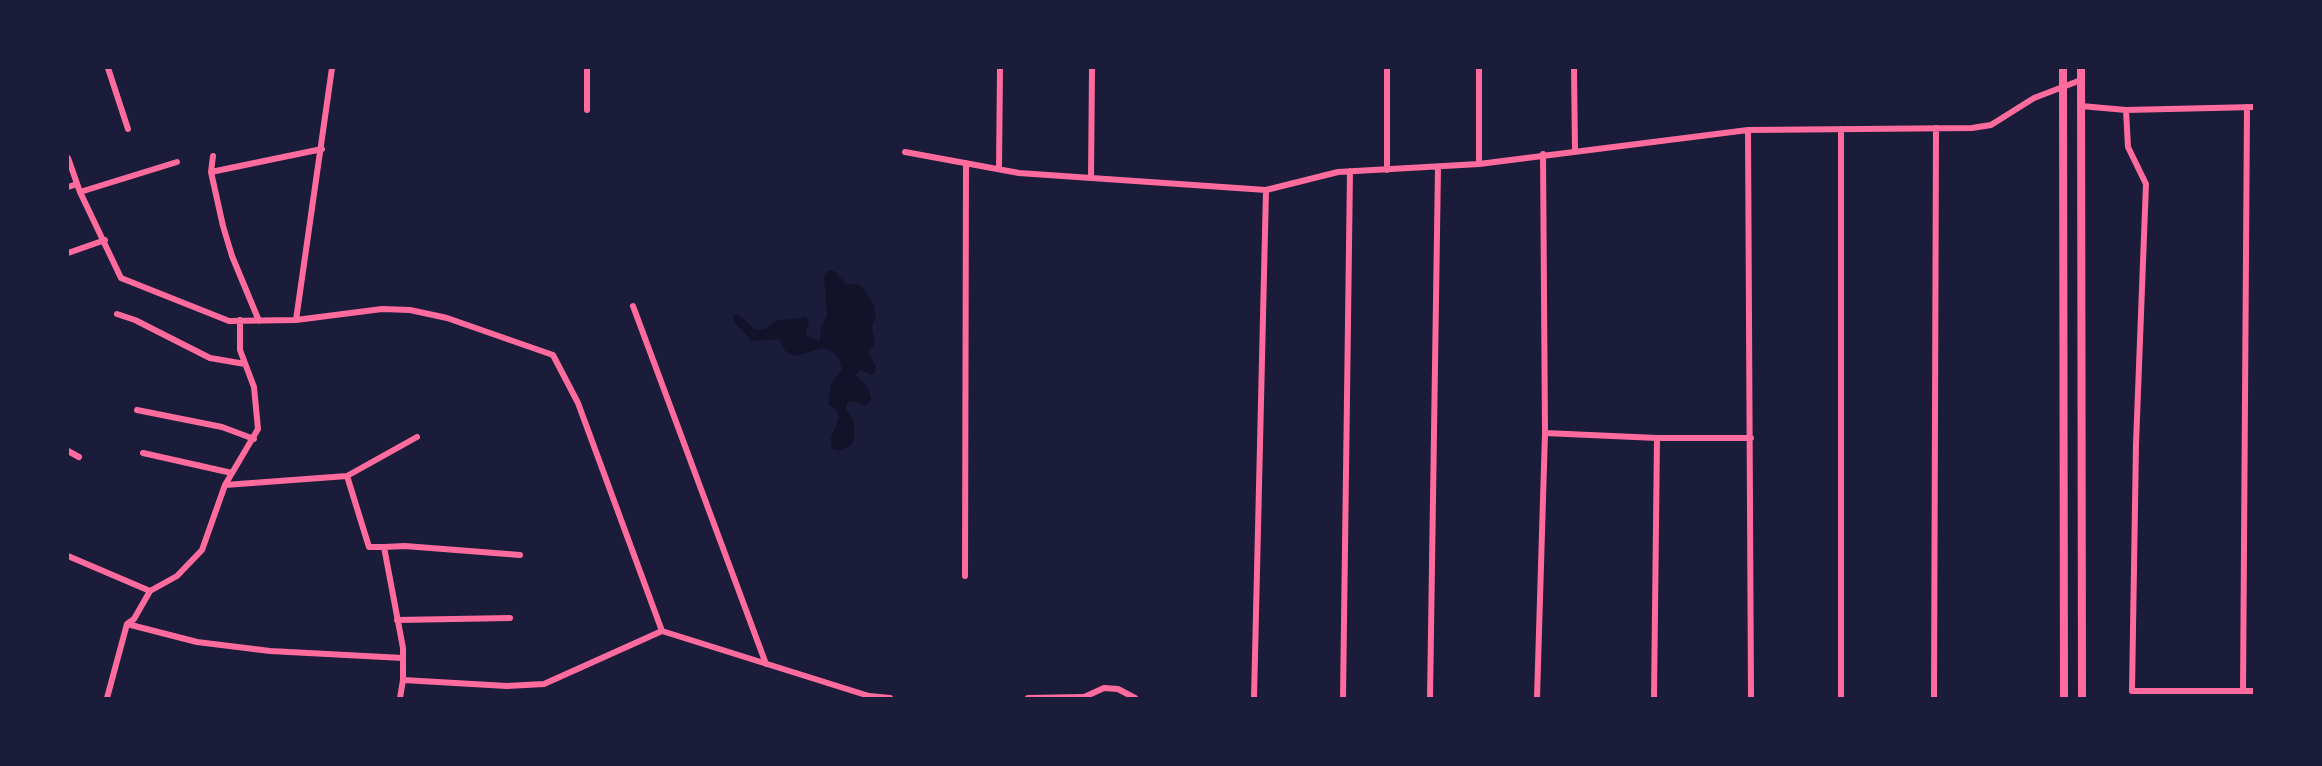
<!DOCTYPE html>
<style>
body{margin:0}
#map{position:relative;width:2322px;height:766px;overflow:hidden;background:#1b1b3a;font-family:"Space Grotesk",sans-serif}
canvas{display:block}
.frame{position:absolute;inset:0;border:69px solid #1b1b3a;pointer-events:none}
</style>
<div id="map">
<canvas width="2322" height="766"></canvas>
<div class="frame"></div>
</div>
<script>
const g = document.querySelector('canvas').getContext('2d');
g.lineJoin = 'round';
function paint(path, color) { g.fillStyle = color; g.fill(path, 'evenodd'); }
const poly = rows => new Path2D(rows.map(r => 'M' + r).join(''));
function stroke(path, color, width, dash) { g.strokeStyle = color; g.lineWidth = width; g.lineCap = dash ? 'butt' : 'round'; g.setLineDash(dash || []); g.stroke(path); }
paint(poly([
 [828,270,834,271,846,284,857,284,865,291,874,305,876,315,872,327,875,343,868,352,876,367,875,373,872,375,860,370,855,375,867,386,871,399,866,406,853,401,847,403,846,410,854,421,854,437,852,444,841,451,832,449,831,438,839,418,836,409,828,404,831,383,842,369,839,359,832,351,823,348,795,356,786,352,779,339,752,341,735,323,733,316,738,314,755,330,765,329,776,321,806,317,809,323,805,335,820,341,821,328,827,315,824,276]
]), '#12122b');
stroke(poly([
 [108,68,128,129],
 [1479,68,1479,164],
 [1574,68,1575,151],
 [2081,106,2126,110,2254,107],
 [587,110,587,68],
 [2126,110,2128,147,2146,184,2136,444,2132,691,2254,691],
 [1748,130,1751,698],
 [905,152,1019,173,1266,190,1338,172,1479,164,1748,130,1972,128,1991,125,2034,98,2081,80],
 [213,156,211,172,223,226,232,256,259,321],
 [68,158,80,192,121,278,229,321,296,320,382,309,410,310,447,318,553,355,578,403,662,631],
 [999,169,1000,68],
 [1387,170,1387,68],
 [211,172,322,149],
 [1091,178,1092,68],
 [68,187,77,184],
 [80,192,177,162],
 [68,253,105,240],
 [633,306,766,664],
 [117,314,135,320,210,358,245,364],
 [296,320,332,68],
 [137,410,222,427,254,439],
 [1545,433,1657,438,1751,438],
 [68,451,79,457],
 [143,453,232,473],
 [347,476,369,547,384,547,403,648,403,680,507,686,544,684,662,631,869,696,890,698],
 [225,485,347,476,417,437],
 [384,547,405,546,520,555],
 [68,556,150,591],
 [965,576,966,163],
 [397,620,510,618],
 [127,624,197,642,270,651,403,658],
 [2243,691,2247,107],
 [107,698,127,624,134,619,150,591,177,576,202,550,225,485,258,429,254,387,240,350,240,320],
 [400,698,403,680],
 [1028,698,1083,697],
 [1082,698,1104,688,1118,689,1135,698],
 [1254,698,1266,190],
 [1343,698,1350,171],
 [1430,698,1438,167],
 [1537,698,1545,433,1543,154],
 [1654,698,1657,438],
 [1841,698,1841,129],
 [1934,698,1936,128]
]), '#ff6b9d', 6);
stroke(poly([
 [2063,68,2064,698],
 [2081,68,2082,698]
]), '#ff6b9d', 8);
</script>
